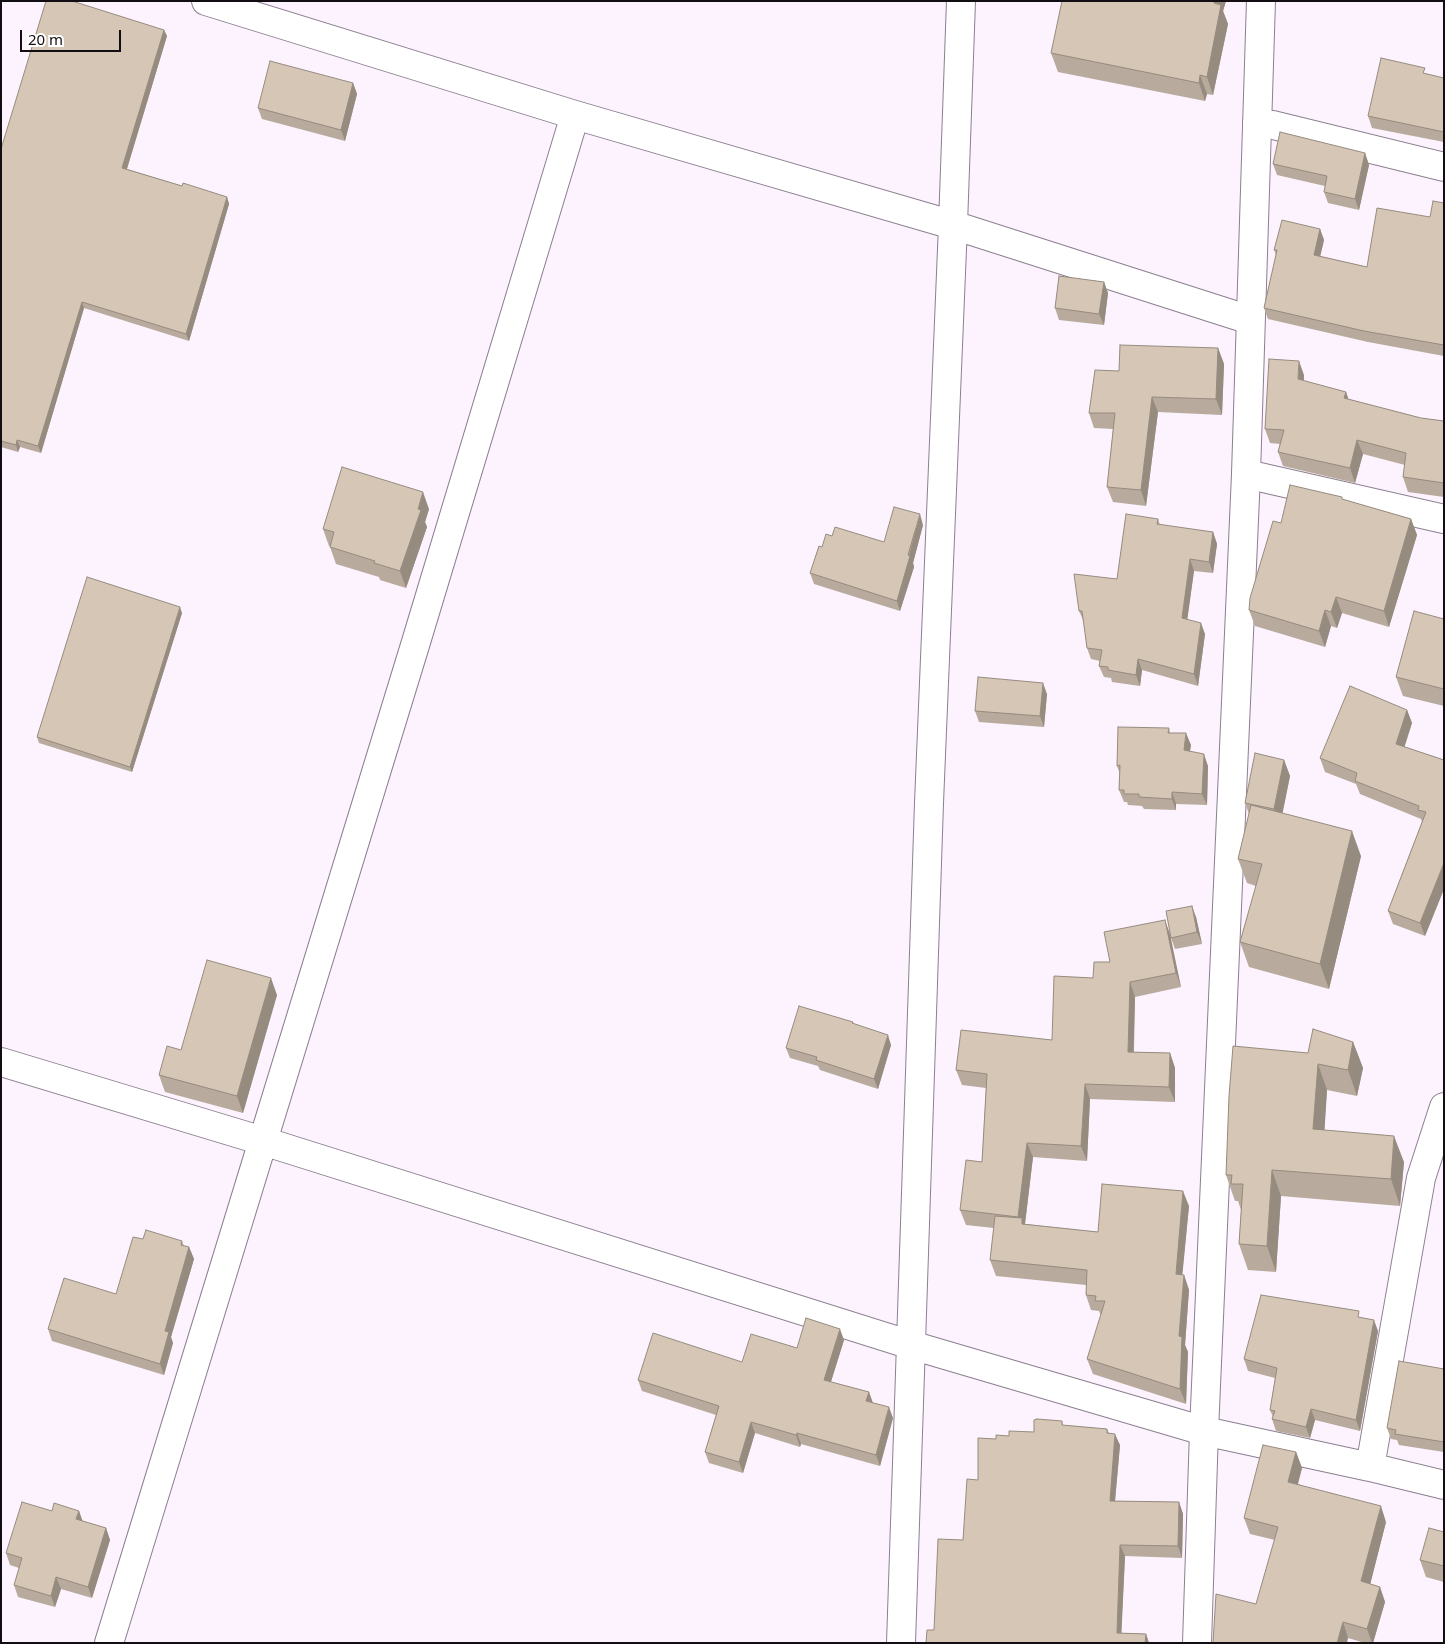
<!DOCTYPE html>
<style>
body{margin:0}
#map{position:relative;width:1445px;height:1644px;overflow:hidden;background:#fcf3fe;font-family:"Noto Sans",sans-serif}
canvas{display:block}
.frame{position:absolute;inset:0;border:2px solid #120d13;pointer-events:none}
.scale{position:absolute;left:20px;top:30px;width:101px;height:22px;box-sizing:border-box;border:2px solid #120d13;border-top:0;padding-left:6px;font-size:15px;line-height:18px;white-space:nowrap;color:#120d13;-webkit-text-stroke:4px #fff;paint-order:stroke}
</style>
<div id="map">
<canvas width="1445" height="1644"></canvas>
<div class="frame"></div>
<div class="scale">20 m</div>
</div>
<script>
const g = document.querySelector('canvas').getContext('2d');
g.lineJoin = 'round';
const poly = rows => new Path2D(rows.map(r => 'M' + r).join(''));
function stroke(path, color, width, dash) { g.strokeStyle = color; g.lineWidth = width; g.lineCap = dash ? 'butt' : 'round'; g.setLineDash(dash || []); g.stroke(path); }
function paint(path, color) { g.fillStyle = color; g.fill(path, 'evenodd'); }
const street = poly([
 [206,1,575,115,953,225,1250,320],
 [1257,124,1273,125,1444,167],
 [1246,474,1444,519],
 [1,1062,263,1141,911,1345,1204,1431,1370,1467,1444,1485],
 [1370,1467,1421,1178,1444,1107],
 [109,1643,416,642,575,115],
 [901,1643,929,803,953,225,961,1]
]);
const secondary = poly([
 [1197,1643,1204,1431,1246,474,1261,1]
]);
stroke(street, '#8c7f90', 30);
stroke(secondary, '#8c7f90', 30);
stroke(street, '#fff', 28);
stroke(secondary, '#fff', 28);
paint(poly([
 [1226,1,1223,11,1228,24,1213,95,1207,94,1205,101,1058,72,1051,53],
 [164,30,167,36,127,169,182,186,227,197,229,204,189,341,84,308,41,453,20,447,18,452,1,447,1,149],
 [1427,74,1444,78,1444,142,1372,128,1368,116],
 [353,83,357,94,345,141,262,119,258,108],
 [1365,153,1369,165,1359,210,1328,203,1324,192,1325,186,1277,175,1273,164],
 [1444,203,1444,356,1368,342,1268,319,1264,308,1276,255,1274,250,1320,229,1324,240,1320,256,1367,267,1430,217],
 [1104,282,1108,293,1104,325,1059,320,1055,308],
 [1218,348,1224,364,1222,415,1158,412,1146,506,1113,502,1107,487,1113,429,1094,428,1089,413,1119,371],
 [1304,375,1304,381,1346,392,1348,399,1421,418,1444,421,1444,497,1408,492,1403,477,1405,465,1363,454,1355,483,1283,466,1278,452,1280,444,1270,443,1265,429],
 [1342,497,1342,499,1411,519,1417,535,1389,627,1342,613,1337,628,1331,626,1325,647,1255,626,1249,610,1281,523],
 [429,509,425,522,427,527,406,588,380,580,379,577,336,564,330,547,330,546,329,546,323,529],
 [1158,519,1160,525,1213,532,1217,544,1213,573,1194,571,1187,619,1205,634,1198,686,1142,670,1140,686,1112,682,1111,678,1104,677,1099,666,1100,661,1091,659,1087,648,1084,622,1079,611,1117,579],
 [923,525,913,563,914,567,900,611,814,584,810,573,822,547,832,536,884,542],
 [182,613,132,772,39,743,37,737],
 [1444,619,1444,706,1403,696,1396,677],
 [1047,694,1044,727,979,722,975,711],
 [1407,710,1412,723,1404,747,1444,760,1444,889,1425,936,1393,924,1388,911,1422,822,1421,819,1360,794,1356,784,1325,772,1320,758],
 [1169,728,1170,733,1191,745,1190,751,1208,766,1207,805,1176,804,1176,810,1144,809,1142,806,1128,805,1127,802,1124,802,1119,790,1120,774,1117,766],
 [1284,760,1290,776,1282,814,1361,856,1329,989,1249,967,1240,942,1256,886,1247,883,1238,859,1249,814,1245,803],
 [1196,917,1202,944,1175,949,1171,938],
 [1165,920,1181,987,1135,997,1134,1052,1170,1053,1175,1068,1175,1102,1090,1099,1087,1161,1033,1157,1025,1224,1098,1232,1189,1206,1182,1275,1184,1275,1189,1290,1185,1345,1188,1352,1186,1404,1093,1374,1087,1359,1101,1316,1099,1311,1091,1310,1086,1295,1086,1285,996,1276,990,1260,994,1228,966,1225,960,1210,982,1162,986,1088,962,1085,956,1070,1052,1040,1093,978,1110,962],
 [277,995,243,1113,165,1092,159,1075,181,1050],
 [853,1022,854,1024,891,1045,878,1089,820,1070,818,1066,790,1058,786,1048],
 [1353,1042,1363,1068,1357,1096,1327,1090,1324,1130,1404,1162,1400,1206,1281,1196,1276,1272,1248,1270,1239,1244,1241,1210,1238,1201,1235,1201,1226,1175,1308,1053],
 [143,1239,182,1241,184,1246,189,1247,194,1259,171,1337,173,1343,164,1375,52,1341,48,1329,116,1294],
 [1362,1318,1378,1331,1360,1431,1315,1420,1310,1438,1276,1431,1272,1419,1273,1417,1270,1410,1275,1378,1248,1371,1244,1359],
 [844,1340,831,1382,869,1392,872,1402,893,1418,880,1466,801,1444,800,1447,755,1433,743,1473,709,1463,705,1452,716,1415,642,1391,638,1380,742,1362,797,1348],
 [1444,1369,1444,1452,1399,1445,1397,1440,1391,1439,1387,1428],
 [1062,1421,1063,1425,1107,1429,1109,1433,1120,1445,1115,1501,1179,1502,1183,1514,1182,1558,1125,1556,1121,1633,1146,1634,1149,1643,926,1643,934,1630,963,1540,978,1480,996,1439,1034,1432],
 [1296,1452,1302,1468,1298,1484,1386,1522,1370,1584,1380,1587,1385,1602,1373,1643,1365,1643,1348,1638,1256,1604,1275,1540,1250,1534,1244,1518],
 [52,1511,79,1511,82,1521,106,1528,110,1540,92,1598,61,1589,55,1607,18,1597,14,1585,19,1568,10,1565,6,1553],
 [1444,1532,1444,1582,1426,1577,1420,1560]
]), '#b8aa9c');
paint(poly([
 [1214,1,1226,1,1223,11,1228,24,1213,95,1207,77],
 [164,30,167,36,125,175,122,168],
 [1200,75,1207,94,1205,101,1199,83],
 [353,83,357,94,345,141,341,130],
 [1365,153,1369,165,1359,210,1355,199],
 [227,197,229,204,189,341,186,334],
 [1320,229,1324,240,1318,266,1314,255],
 [1104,282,1108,293,1104,325,1099,314],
 [82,302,84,308,41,453,38,446],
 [1218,348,1224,364,1222,415,1216,399],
 [1299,361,1304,375,1303,394,1298,379],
 [1346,392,1351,406,1344,398],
 [1152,397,1158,412,1146,506,1141,490],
 [17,440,20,447,18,452,16,445],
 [1357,440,1363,454,1355,483,1350,468],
 [423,492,429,509,425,522,427,527,406,588,400,571],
 [920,514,923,525,913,563,914,567,900,611,897,601],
 [1411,519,1417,535,1389,627,1384,611],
 [1213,532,1217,544,1213,573,1209,562],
 [1190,559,1194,571,1186,629,1182,618],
 [1336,597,1342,613,1337,628,1331,612],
 [180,607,182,613,132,772,130,767],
 [1325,610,1331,626,1325,647,1319,631],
 [1201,623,1205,634,1198,686,1194,674],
 [1138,659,1142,670,1140,686,1136,675],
 [1043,683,1047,694,1044,727,1040,716],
 [1407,710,1412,723,1401,758,1396,744],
 [1186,733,1191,745,1188,762,1184,750],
 [1204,754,1208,766,1207,805,1202,794],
 [1284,760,1290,776,1280,826,1274,809],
 [1172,792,1176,804,1176,810,1172,799],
 [1352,831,1361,856,1329,989,1320,964],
 [1444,863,1444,889,1425,936,1420,923],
 [1192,906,1196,917,1202,944,1197,932],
 [1165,920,1170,934,1181,987,1176,973],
 [271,978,277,995,243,1113,237,1096],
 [1130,982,1135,997,1133,1067,1128,1052],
 [888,1035,891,1045,878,1089,874,1079],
 [1353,1042,1363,1068,1357,1096,1348,1070],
 [1170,1053,1175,1068,1175,1102,1169,1087],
 [1318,1064,1327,1090,1323,1155,1313,1129],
 [1085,1084,1090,1099,1087,1161,1081,1146],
 [1394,1136,1404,1162,1400,1206,1391,1179],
 [1027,1143,1033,1157,1024,1232,1018,1217],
 [1272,1170,1281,1196,1276,1272,1267,1246],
 [1183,1191,1189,1206,1181,1289,1176,1274],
 [189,1247,194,1259,171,1337,173,1343,164,1375,160,1364,165,1331],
 [1184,1275,1189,1290,1185,1345,1188,1352,1186,1404,1180,1389,1179,1336],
 [1374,1320,1378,1331,1360,1431,1356,1420],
 [840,1329,844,1340,828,1391,824,1380],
 [869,1392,873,1403,866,1401],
 [889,1407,893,1418,880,1466,876,1455],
 [1311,1409,1315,1420,1310,1438,1306,1427],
 [751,1422,755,1433,743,1473,739,1462],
 [797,1433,801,1444,800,1447,796,1435],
 [1115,1434,1120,1445,1114,1512,1110,1501],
 [1296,1452,1302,1468,1294,1498,1288,1482],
 [1179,1502,1183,1514,1182,1558,1178,1546],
 [1381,1506,1386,1522,1367,1597,1361,1581],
 [79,1511,83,1522,76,1519],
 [106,1528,110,1540,92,1598,88,1587],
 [1120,1545,1125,1556,1121,1643,1117,1633],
 [56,1577,61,1589,55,1607,51,1596],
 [1380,1587,1385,1602,1373,1643,1372,1643,1367,1629],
 [1343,1622,1348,1638,1347,1643,1337,1643],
 [1146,1634,1149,1643,1145,1643]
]), '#968b7f');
const building = poly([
 [46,1,72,1,164,30,122,168,182,186,183,183,227,197,186,334,82,302,38,446,17,440,16,445,1,441,1,149,46,1],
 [1062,1,1214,1,1214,3,1221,5,1207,77,1200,75,1199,83,1051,53,1062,1],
 [1381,58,1425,68,1423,73,1444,78,1444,132,1368,116,1381,58],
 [270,61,353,83,341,130,258,108,270,61],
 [1280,132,1365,153,1355,199,1324,192,1327,176,1273,164,1280,132],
 [1433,201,1444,203,1444,345,1364,331,1264,308,1277,250,1274,250,1282,220,1320,229,1314,255,1367,267,1377,208,1430,217,1433,201],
 [1059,276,1104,282,1099,314,1055,308,1059,276],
 [1120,345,1218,348,1216,399,1152,397,1141,490,1107,487,1115,413,1089,413,1095,370,1119,371,1120,345],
 [1269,359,1299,361,1298,379,1346,392,1344,398,1421,418,1444,421,1444,483,1403,477,1406,453,1357,440,1350,468,1278,452,1284,430,1265,429,1269,359],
 [342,467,423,492,418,509,421,510,400,571,374,563,375,561,330,547,334,532,323,529,342,467],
 [1290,485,1342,497,1342,499,1411,519,1384,611,1336,597,1331,612,1325,610,1319,631,1249,610,1250,598,1273,521,1281,523,1290,485],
 [894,507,920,514,908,555,910,556,897,601,810,573,819,546,822,547,826,534,832,536,835,527,884,542,894,507],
 [1126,514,1158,519,1157,524,1213,532,1209,562,1190,559,1182,618,1201,623,1194,674,1138,659,1136,675,1108,670,1108,667,1099,666,1102,650,1087,648,1082,611,1079,611,1074,574,1117,579,1126,514],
 [87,577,180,607,130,767,37,737,87,577],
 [1414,611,1444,619,1444,689,1396,677,1414,611],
 [978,677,1043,683,1040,716,975,711,978,677],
 [1350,686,1407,710,1396,744,1444,760,1444,863,1420,923,1388,911,1426,812,1418,810,1419,806,1355,781,1357,773,1320,758,1350,686],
 [1118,727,1169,728,1168,733,1186,733,1184,750,1204,754,1202,794,1172,792,1172,799,1139,797,1139,794,1124,794,1124,790,1119,790,1120,765,1117,766,1118,727],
 [1255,753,1284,760,1274,809,1245,803,1255,753],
 [1251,805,1352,831,1320,964,1240,942,1262,864,1238,859,1251,805],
 [1192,906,1197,932,1171,938,1166,911,1192,906],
 [1165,920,1176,973,1130,982,1128,1052,1170,1053,1169,1087,1085,1084,1081,1146,1027,1143,1018,1217,960,1210,966,1160,982,1162,987,1074,956,1070,961,1030,1052,1040,1054,976,1093,978,1094,962,1110,962,1104,932,1165,920],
 [207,960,271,978,237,1096,159,1075,167,1046,181,1050,207,960],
 [799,1006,853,1022,852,1023,888,1035,874,1079,816,1060,817,1057,786,1048,799,1006],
 [1313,1029,1353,1042,1348,1070,1318,1064,1313,1129,1394,1136,1391,1179,1272,1170,1267,1246,1239,1244,1243,1184,1231,1184,1232,1175,1226,1175,1229,1096,1233,1046,1308,1053,1313,1029],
 [1102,1184,1183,1191,1176,1274,1184,1275,1179,1336,1182,1337,1180,1389,1087,1359,1105,1301,1095,1301,1096,1296,1086,1295,1087,1270,990,1260,995,1216,1022,1218,1022,1224,1098,1232,1102,1184],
 [146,1230,182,1241,181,1245,189,1247,165,1331,169,1332,160,1364,48,1329,64,1278,116,1294,133,1237,143,1239,146,1230],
 [1261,1295,1359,1311,1358,1317,1374,1320,1356,1420,1311,1409,1306,1427,1272,1419,1275,1411,1270,1410,1277,1368,1244,1359,1261,1295],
 [806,1318,840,1329,824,1380,869,1392,866,1401,889,1407,876,1455,797,1433,796,1435,751,1422,739,1462,705,1452,719,1406,638,1380,653,1333,742,1362,751,1334,797,1348,806,1318],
 [1399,1361,1444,1369,1444,1442,1395,1434,1396,1430,1387,1428,1399,1361],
 [1037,1419,1062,1421,1062,1425,1107,1429,1107,1433,1115,1434,1110,1501,1179,1502,1178,1546,1120,1545,1117,1633,1146,1634,1145,1643,926,1643,927,1630,934,1630,938,1539,963,1540,967,1479,978,1480,978,1438,996,1439,996,1435,1009,1436,1009,1431,1034,1432,1034,1420,1037,1419],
 [1263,1445,1296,1452,1288,1482,1381,1506,1361,1581,1380,1587,1367,1629,1343,1622,1337,1643,1213,1643,1216,1594,1256,1604,1278,1527,1244,1518,1263,1445],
 [22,1502,52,1511,54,1503,79,1511,76,1519,106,1528,88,1587,56,1577,51,1596,14,1585,22,1558,6,1553,22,1502],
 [1429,1528,1444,1532,1444,1566,1420,1560,1429,1528]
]);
paint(building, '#d6c6b5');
stroke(building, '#968b7f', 1);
</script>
